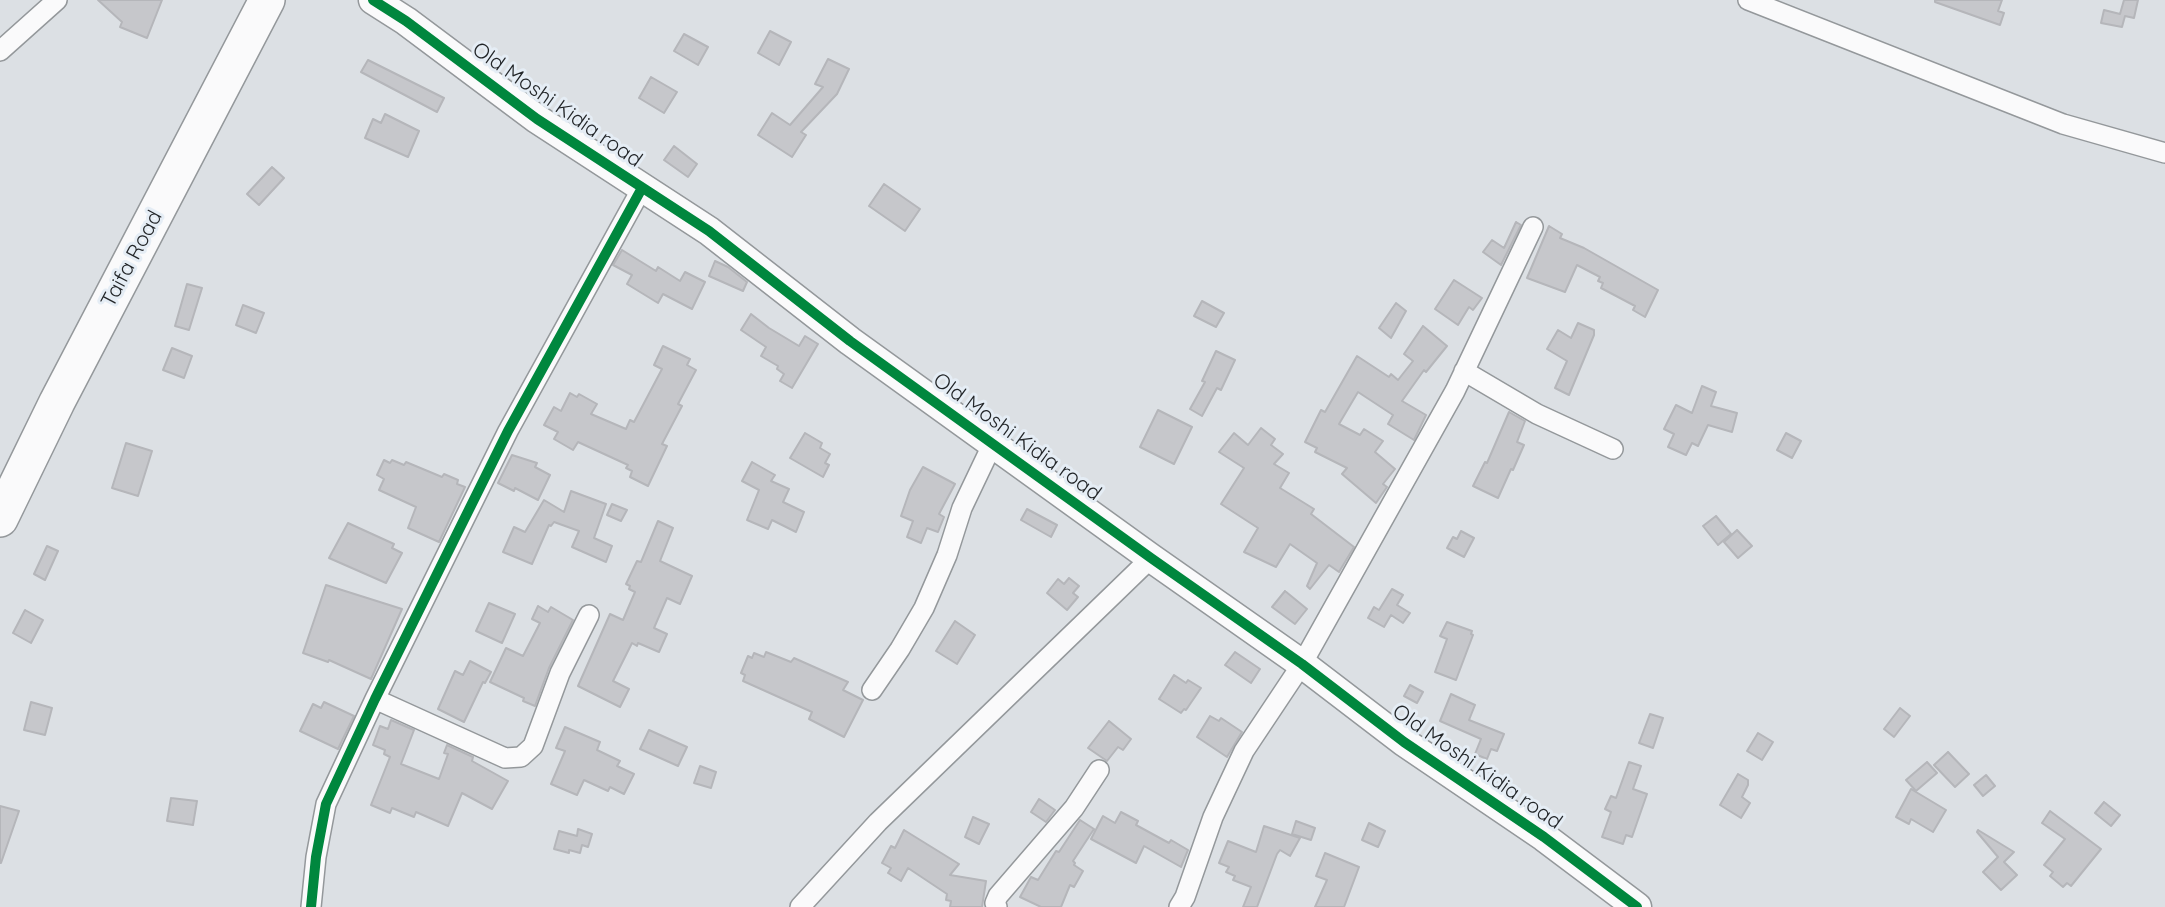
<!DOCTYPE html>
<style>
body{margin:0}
canvas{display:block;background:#dce0e4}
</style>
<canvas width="2165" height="907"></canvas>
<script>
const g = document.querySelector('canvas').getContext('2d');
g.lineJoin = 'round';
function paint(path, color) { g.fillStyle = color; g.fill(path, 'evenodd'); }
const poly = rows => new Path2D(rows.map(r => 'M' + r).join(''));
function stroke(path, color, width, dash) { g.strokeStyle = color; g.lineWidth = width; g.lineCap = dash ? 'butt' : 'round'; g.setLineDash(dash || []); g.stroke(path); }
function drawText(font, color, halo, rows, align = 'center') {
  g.font = font + ' Quicksand,sans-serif'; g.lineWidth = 6; g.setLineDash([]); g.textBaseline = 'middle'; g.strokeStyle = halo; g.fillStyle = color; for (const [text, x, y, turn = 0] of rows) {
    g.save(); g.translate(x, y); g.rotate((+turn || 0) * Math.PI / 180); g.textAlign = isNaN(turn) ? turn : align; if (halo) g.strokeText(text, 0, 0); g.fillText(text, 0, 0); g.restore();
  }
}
const building = poly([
 [98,0,162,0,147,38,120,27,122,22,98,0],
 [1935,0,2002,0,1998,11,2004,13,2000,25,1935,2,1935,0],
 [2124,0,2138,0,2134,18,2125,16,2122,27,2101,23,2104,10,2120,14,2124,0],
 [770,31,791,42,779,65,758,53,770,31],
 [684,34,708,47,698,65,674,51,684,34],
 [828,59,849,69,837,94,801,132,806,135,792,157,758,135,772,113,790,125,823,87,815,84,828,59],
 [368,60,444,98,437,112,361,72,368,60],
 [651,77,677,92,664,113,639,98,651,77],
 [385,114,419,131,408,157,365,138,373,119,381,123,385,114],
 [674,146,697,164,688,177,664,160,674,146],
 [272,167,284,178,259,205,247,194,272,167],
 [884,184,920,209,905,231,869,206,884,184],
 [1516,222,1521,225,1501,265,1483,252,1492,240,1504,248,1516,222],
 [1549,226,1562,234,1560,238,1584,248,1658,290,1645,317,1633,310,1635,306,1601,288,1603,283,1598,281,1600,277,1577,265,1565,292,1527,278,1549,226],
 [622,250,656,271,658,267,680,281,685,272,705,282,692,309,663,294,658,303,627,284,632,275,613,265,622,250],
 [715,261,728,267,747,282,743,291,709,276,715,261],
 [1454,280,1482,298,1473,310,1469,307,1458,325,1435,309,1454,280],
 [187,284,202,288,189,330,175,326,187,284],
 [1202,301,1224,313,1216,327,1194,316,1202,301],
 [1396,303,1406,311,1391,338,1379,328,1396,303],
 [243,305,264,313,256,333,236,325,243,305],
 [751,314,769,328,799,346,805,336,818,344,792,388,780,381,784,374,777,369,778,366,761,356,766,347,741,330,751,314],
 [1578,323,1594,330,1594,335,1569,395,1555,388,1567,361,1547,349,1558,330,1571,338,1578,323],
 [1423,326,1447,346,1426,372,1424,370,1402,401,1426,415,1414,440,1388,424,1393,415,1358,392,1339,424,1360,435,1364,429,1383,441,1375,452,1395,469,1383,484,1387,487,1376,503,1342,474,1347,468,1315,452,1317,448,1305,442,1321,410,1325,412,1357,356,1389,377,1391,374,1398,380,1413,361,1404,354,1423,326],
 [663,346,690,359,687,365,696,370,678,404,682,406,662,444,667,446,648,486,630,477,632,471,626,468,628,465,578,442,573,450,554,439,558,432,544,425,554,407,561,411,570,393,577,397,579,394,597,404,591,414,626,429,630,420,634,422,662,369,654,365,663,346],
 [172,348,192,356,184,378,163,370,172,348],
 [1216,351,1235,360,1221,390,1217,388,1202,416,1190,409,1205,382,1202,381,1216,351],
 [1702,386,1716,392,1711,406,1737,413,1732,432,1708,425,1698,446,1692,443,1686,455,1668,447,1674,434,1664,429,1676,405,1692,413,1702,386],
 [1158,410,1192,427,1174,464,1140,447,1158,410],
 [1509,412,1525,421,1517,442,1524,445,1513,470,1511,469,1498,498,1473,486,1485,462,1487,463,1509,412],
 [1261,428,1275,439,1271,445,1283,454,1274,464,1289,473,1280,488,1314,509,1311,514,1354,547,1339,572,1329,565,1310,589,1307,586,1317,563,1290,544,1276,567,1244,552,1258,528,1221,504,1244,468,1219,452,1234,433,1248,445,1261,428],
 [805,433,822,443,820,448,830,454,825,463,829,465,823,477,790,458,805,433],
 [1786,433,1801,441,1792,458,1777,450,1786,433],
 [126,443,152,451,138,496,112,488,126,443],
 [512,455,537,463,535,467,550,475,538,500,515,488,514,491,498,483,512,455],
 [384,460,390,463,392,460,404,465,406,462,442,477,444,474,458,480,457,484,465,487,439,542,408,528,416,507,379,490,384,479,377,475,384,460],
 [752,462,775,475,771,481,789,489,783,502,804,512,796,532,772,520,768,529,747,520,759,490,742,481,752,462],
 [923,467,955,484,939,514,944,517,938,532,927,528,921,543,907,537,913,521,901,516,910,490,923,467],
 [571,491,606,504,594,538,612,546,606,562,572,547,579,531,554,522,551,526,549,525,532,564,503,552,514,527,525,532,544,500,564,512,571,491],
 [612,504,627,510,621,521,607,515,612,504],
 [1027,509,1057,525,1051,537,1021,520,1027,509],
 [1716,516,1731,534,1718,545,1703,526,1716,516],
 [658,521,673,528,660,561,692,576,680,604,667,598,654,628,667,634,659,652,638,643,637,646,632,643,613,681,629,689,620,707,578,686,610,614,623,620,635,592,629,589,630,586,626,584,637,561,641,562,658,521],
 [348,523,394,544,392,548,402,553,386,583,329,558,348,523],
 [1737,530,1752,546,1738,558,1724,542,1737,530],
 [1461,531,1474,538,1464,557,1447,548,1453,537,1457,539,1461,531],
 [47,546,58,551,45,580,34,574,47,546],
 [1069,578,1079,586,1073,593,1078,597,1067,610,1047,593,1058,579,1064,584,1069,578],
 [326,585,402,609,371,679,329,660,328,662,303,653,326,585],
 [1392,589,1403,595,1397,605,1410,613,1403,623,1391,615,1384,627,1368,618,1374,607,1379,610,1392,589],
 [1285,591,1307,609,1295,624,1272,607,1285,591],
 [489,603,515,614,502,643,476,631,489,603],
 [538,606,548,612,551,607,573,620,549,668,535,706,523,701,524,698,490,682,506,648,523,656,540,623,532,619,538,606],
 [25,610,43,620,31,643,13,633,25,610],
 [955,621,975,635,957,664,936,651,955,621],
 [1447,622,1472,631,1471,634,1473,635,1456,680,1435,672,1447,639,1440,636,1447,622],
 [766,652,791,662,794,658,848,682,843,690,863,700,844,737,809,719,812,712,743,681,745,675,741,673,748,656,752,658,754,653,764,657,766,652],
 [1235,652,1260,669,1251,683,1225,665,1235,652],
 [470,661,491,672,485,683,483,682,464,722,438,709,455,671,463,675,470,661],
 [1174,675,1186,683,1188,680,1201,688,1186,710,1184,709,1181,713,1159,699,1174,675],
 [1410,685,1423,692,1417,703,1404,696,1410,685],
 [1451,694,1475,705,1469,720,1504,734,1497,751,1491,749,1487,759,1475,754,1481,739,1440,721,1451,694],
 [31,702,52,708,45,735,24,730,31,702],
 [324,702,354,716,338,749,300,731,313,704,321,708,324,702],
 [1900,708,1910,716,1894,737,1884,729,1900,708],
 [1650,714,1663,718,1653,748,1639,743,1650,714],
 [1210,716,1219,721,1221,718,1242,732,1227,757,1197,737,1210,716],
 [391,720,414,730,401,764,439,779,448,754,444,753,447,745,473,757,472,761,508,781,492,809,462,793,448,826,416,812,414,817,392,808,390,813,371,805,390,757,384,754,385,750,373,745,380,726,388,729,391,720],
 [1109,721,1131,739,1123,750,1118,747,1107,761,1088,748,1109,721],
 [565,727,600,742,597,750,620,761,617,766,634,774,624,794,610,787,608,791,584,780,577,795,551,784,565,751,556,748,565,727],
 [649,730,687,747,678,766,640,749,649,730],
 [1758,733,1773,742,1762,760,1747,751,1758,733],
 [1948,752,1969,774,1955,787,1934,765,1948,752],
 [1629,762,1641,766,1633,789,1647,794,1632,837,1626,835,1623,844,1602,837,1611,812,1605,809,1611,796,1616,798,1629,762],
 [1927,762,1937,773,1916,791,1906,780,1927,762],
 [700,766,716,772,711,788,694,783,700,766],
 [1738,774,1748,780,1748,785,1742,797,1750,803,1741,818,1720,805,1738,774],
 [1986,775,1995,786,1983,796,1974,785,1986,775],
 [1911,789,1946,810,1933,832,1911,819,1909,824,1896,817,1911,789],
 [171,798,197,801,193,825,167,821,171,798],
 [1039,799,1055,810,1046,822,1031,812,1039,799],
 [2104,802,2120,815,2111,826,2095,813,2104,802],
 [0,806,19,811,1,863,0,863,0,806],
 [2050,811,2101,849,2071,886,2067,883,2063,887,2050,876,2053,872,2044,865,2065,839,2042,823,2050,811],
 [1121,812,1138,821,1136,825,1169,843,1171,840,1188,850,1181,867,1144,846,1136,863,1091,839,1103,816,1115,823,1121,812],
 [973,817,989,824,979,844,965,837,973,817],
 [1080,820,1094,829,1073,861,1075,863,1074,865,1083,871,1074,887,1070,885,1061,907,1041,907,1020,897,1031,877,1038,880,1056,851,1059,852,1080,820],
 [1296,821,1315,828,1311,840,1292,834,1296,821],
 [1369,823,1385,831,1378,847,1362,840,1369,823],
 [1264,826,1300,838,1290,856,1280,850,1277,854,1257,907,1243,907,1251,887,1233,880,1235,876,1226,872,1229,867,1219,863,1228,841,1256,852,1264,826],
 [578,829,592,834,588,847,582,845,580,853,569,850,569,853,554,849,559,831,577,836,578,829],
 [904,830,959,864,950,875,986,881,982,907,950,907,951,901,946,900,947,894,908,868,901,881,888,873,891,868,882,863,891,846,895,848,904,830],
 [1978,830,2014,852,2004,862,2017,875,2001,890,1983,872,1998,857,1977,832,1978,830],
 [1325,853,1359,867,1344,907,1315,907,1327,880,1316,876,1325,853]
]);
paint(building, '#c6c7cb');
stroke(building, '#b5b6ba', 2);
const street = poly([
 [1748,0,2063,124,2165,153],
 [0,51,57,0],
 [1464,371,1537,414,1613,449],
 [872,690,900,649,924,608,947,555,962,508,993,443],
 [375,699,505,758,521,757,533,746,560,673,589,615],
 [311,907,316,857,326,804,375,699,508,431,642,188],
 [800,907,878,822,1151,558],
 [997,907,995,903,998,896,1074,808,1099,770],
 [1179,907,1185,897,1213,817,1244,751,1302,664,1455,391,1533,227]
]);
const secondary = poly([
 [373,0,406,21,537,119,709,231,850,341,1151,558,1302,664,1404,742,1544,837,1637,907]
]);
const highway = poly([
 [0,519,57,402,267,0]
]);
stroke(street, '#94989b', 22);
stroke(secondary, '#94989b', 31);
stroke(highway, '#94989b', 38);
stroke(street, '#fafafb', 19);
stroke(secondary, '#fafafb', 28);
stroke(highway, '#fafafb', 35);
stroke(poly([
 [373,0,406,21,537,119,709,231,850,341,1151,558,1302,664,1404,742,1544,837,1637,907],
 [311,907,316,857,326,804,375,699,508,431,642,188]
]), '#00873e', 10);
drawText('21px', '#222528', '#e5edf5', [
 ["Old Moshi Kidia road",557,105,35],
 ["Taifa Road",132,259,-62],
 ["Old Moshi Kidia road",1017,437,36],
 ["Old Moshi Kidia road",1477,767,35]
]);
</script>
